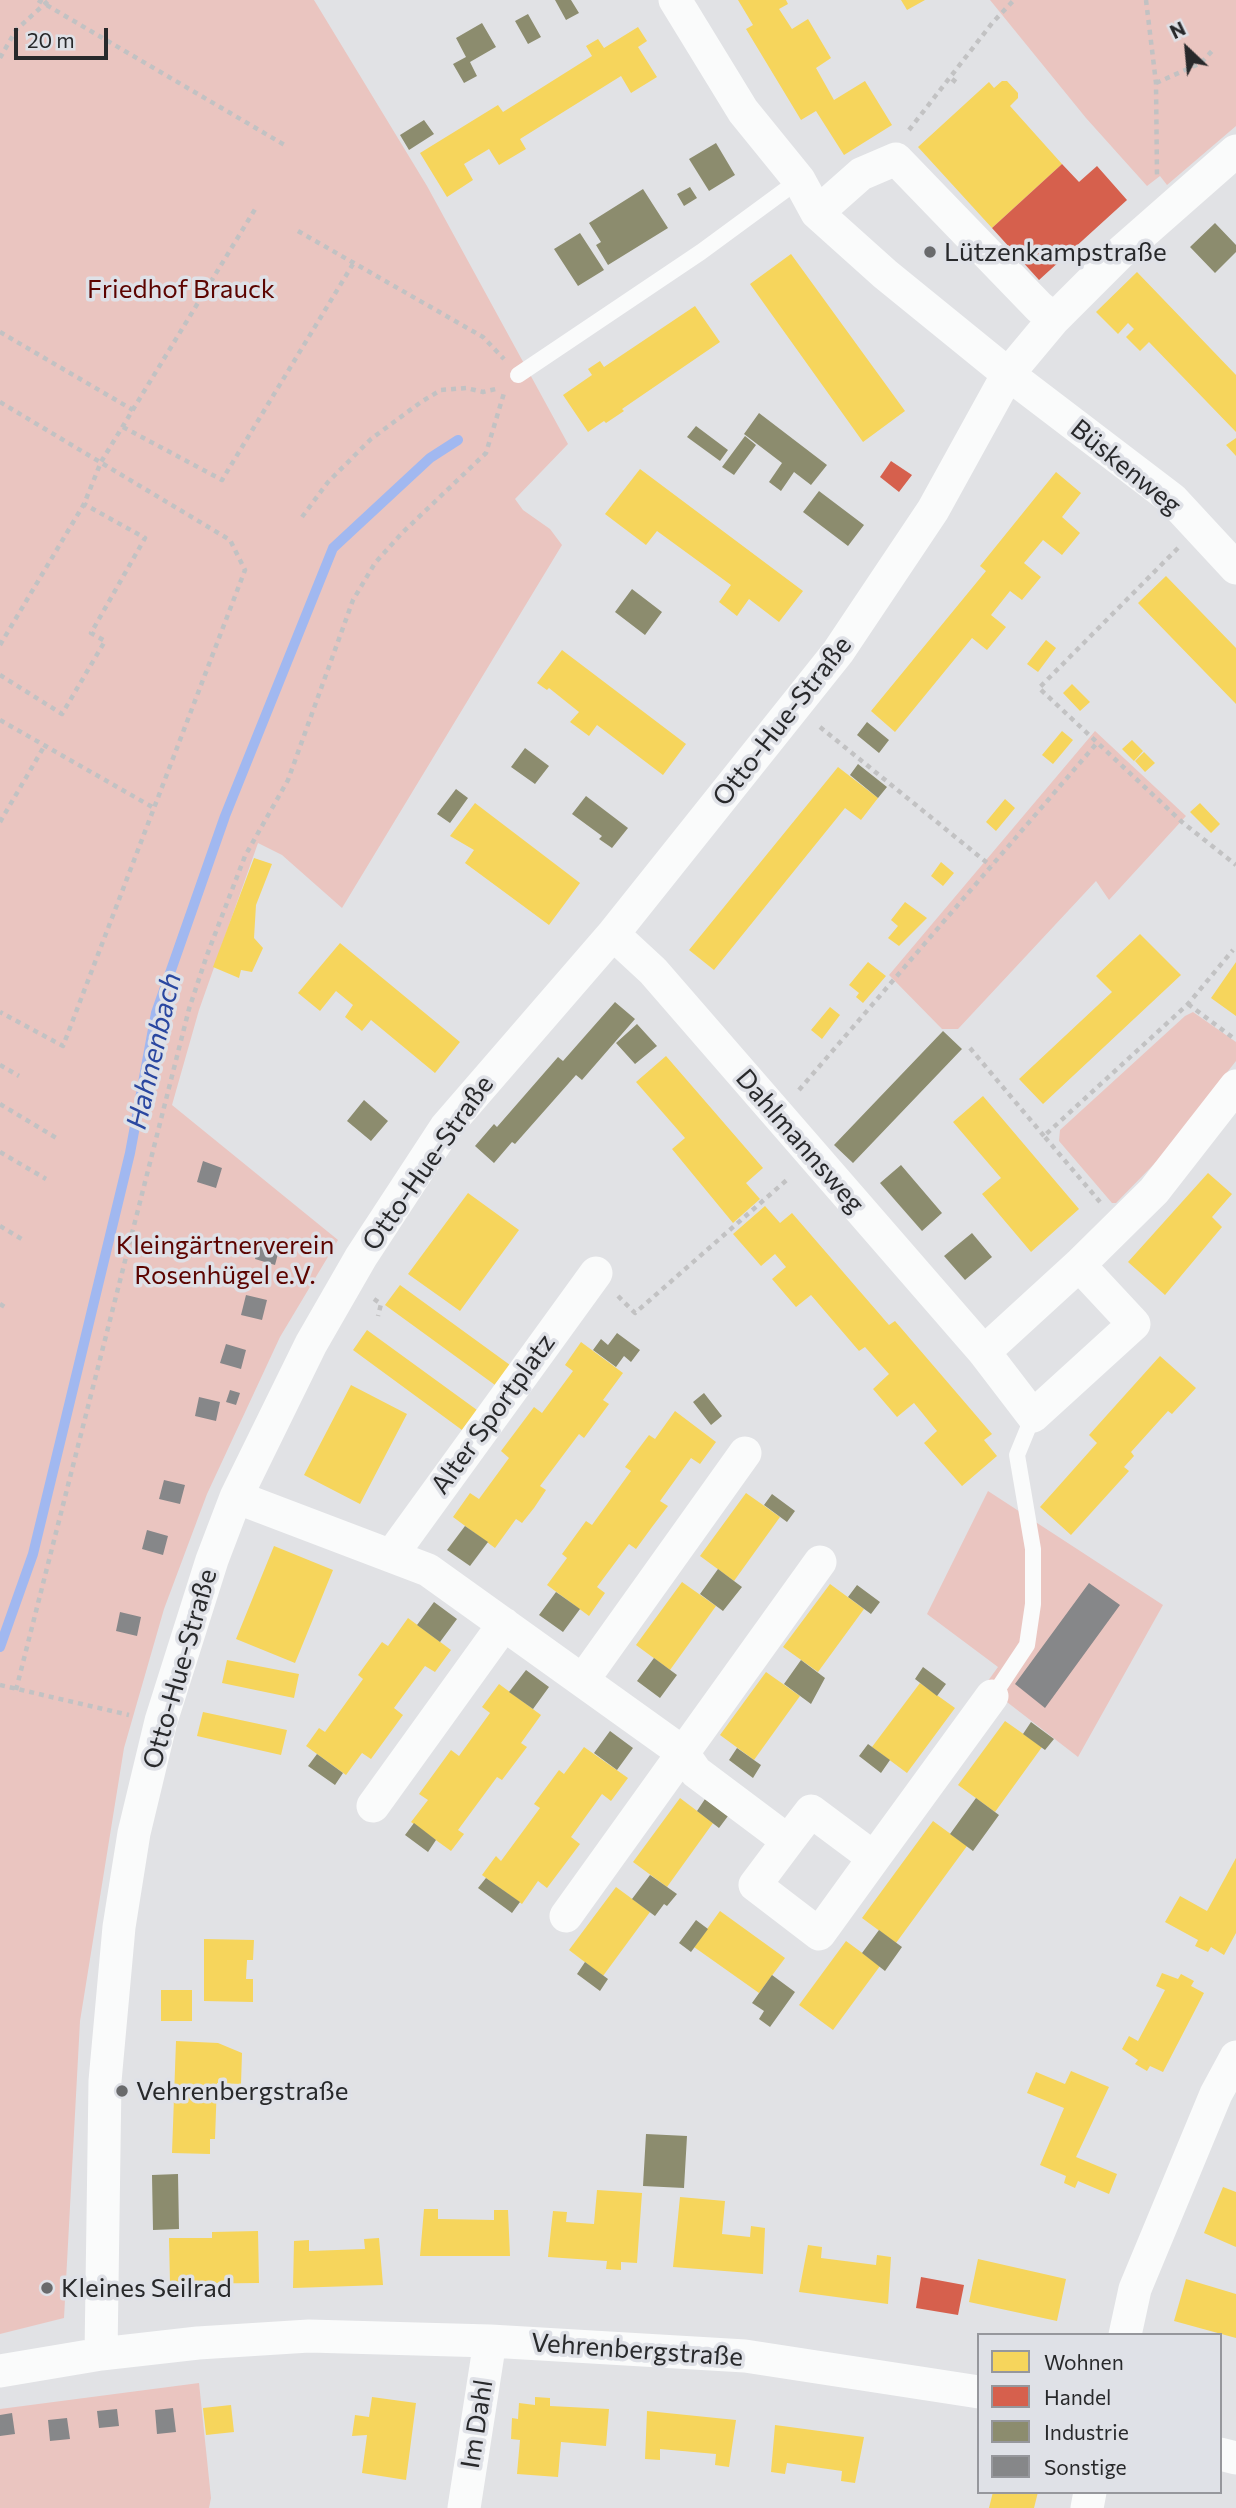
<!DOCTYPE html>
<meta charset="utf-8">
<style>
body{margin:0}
#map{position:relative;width:1236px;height:2508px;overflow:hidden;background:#e1e2e5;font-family:Commissioner,sans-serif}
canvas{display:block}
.legend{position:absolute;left:977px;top:2333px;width:245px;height:161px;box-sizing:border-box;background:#dfe1e7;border:2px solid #96979c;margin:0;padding:9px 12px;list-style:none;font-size:21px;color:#28292b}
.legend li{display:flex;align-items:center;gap:14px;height:35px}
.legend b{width:35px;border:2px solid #96979c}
.north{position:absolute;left:1152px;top:14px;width:70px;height:70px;-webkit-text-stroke:5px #dfe1e7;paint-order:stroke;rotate:334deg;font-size:19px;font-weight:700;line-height:28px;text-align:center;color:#28292b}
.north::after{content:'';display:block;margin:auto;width:24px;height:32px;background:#28292b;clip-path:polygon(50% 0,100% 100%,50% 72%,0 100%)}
.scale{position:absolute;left:14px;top:28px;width:94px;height:32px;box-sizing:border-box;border:4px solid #28292b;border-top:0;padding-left:9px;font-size:21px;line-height:24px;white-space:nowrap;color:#28292b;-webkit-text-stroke:5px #dfe1e7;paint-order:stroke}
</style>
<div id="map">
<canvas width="1236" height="2508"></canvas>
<ul class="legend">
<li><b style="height:19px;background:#f6d55c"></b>Wohnen</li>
<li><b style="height:19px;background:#d6604d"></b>Handel</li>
<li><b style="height:19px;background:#8c8c6e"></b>Industrie</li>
<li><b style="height:19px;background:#868789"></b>Sonstige</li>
</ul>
<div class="north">N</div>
<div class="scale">20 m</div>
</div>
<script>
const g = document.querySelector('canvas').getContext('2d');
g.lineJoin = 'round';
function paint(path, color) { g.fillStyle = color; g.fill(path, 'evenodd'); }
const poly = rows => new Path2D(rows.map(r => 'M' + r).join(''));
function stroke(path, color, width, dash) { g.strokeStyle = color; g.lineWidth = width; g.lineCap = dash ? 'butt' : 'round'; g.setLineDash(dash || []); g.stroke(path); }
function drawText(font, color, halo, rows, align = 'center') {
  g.font = font + ' Commissioner,sans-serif'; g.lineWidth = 7; g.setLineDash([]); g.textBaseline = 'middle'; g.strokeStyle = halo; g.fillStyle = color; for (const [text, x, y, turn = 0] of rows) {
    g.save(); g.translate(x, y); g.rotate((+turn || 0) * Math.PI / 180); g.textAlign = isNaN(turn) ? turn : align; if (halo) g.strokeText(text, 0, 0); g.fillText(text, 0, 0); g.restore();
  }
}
paint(poly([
 [0,0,314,0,427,186,568,444,515,499,523,510,550,529,562,545,342,908,282,855,258,843,199,1010,172,1105,338,1240,280,1337,207,1494,164,1609,124,1748,80,2021,64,2318,0,2334],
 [990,0,1236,0,1236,126,1167,185,1160,176,1147,186,1086,118],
 [1095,731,1186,816,1109,900,1096,881,958,1029,942,1029,889,975],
 [1193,1012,1236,1042,1236,1061,1158,1160,1116,1203,1112,1203,1059,1141,1060,1130,1185,1016],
 [988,1491,1163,1605,1078,1757,985,1685,998,1667,927,1614],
 [199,2383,211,2498,209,2508,0,2508,0,2409]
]), '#eac5c0');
paint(poly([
 [738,0,786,0,788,4,779,9,792,29,808,19,831,58,816,68,834,100,865,81,892,125,844,155,816,111,801,120,746,29,753,25],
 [901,0,925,0,907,10],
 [638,27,647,41,638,47,657,77,631,93,621,76,520,139,526,149,499,165,489,149,464,164,473,180,447,197,420,153,498,105,503,112,592,56,586,46,598,39,604,48],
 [1002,81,1007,81,1018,93,1018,98,1010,106,1062,164,992,228,918,147,989,82,994,88],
 [791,254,905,411,863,442,750,284],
 [1137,272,1236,375,1236,432,1149,342,1140,351,1126,337,1134,329,1128,323,1118,334,1096,312],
 [695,306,720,342,622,409,624,411,606,423,604,421,588,432,563,395,592,375,588,369,600,361,604,367],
 [1236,438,1236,456,1226,445],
 [640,469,803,591,779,622,749,599,737,616,719,602,731,585,657,531,646,545,605,514],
 [1056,472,1081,493,1062,517,1080,533,1062,555,1043,540,1024,563,1041,577,1022,600,1010,591,991,615,1006,627,987,650,972,638,895,732,871,711,986,571,980,566],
 [1166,576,1236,648,1236,704,1138,603],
 [1046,640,1056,648,1038,672,1027,664],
 [562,650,686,744,663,775,597,725,589,736,570,722,579,712,549,688,547,690,537,683],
 [1072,684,1090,702,1080,711,1063,693],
 [1062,731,1073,740,1053,764,1042,755],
 [1132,740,1143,751,1134,761,1122,749],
 [1144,752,1155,763,1145,772,1135,761],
 [838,767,878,798,861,820,845,808,714,970,689,950],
 [1005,799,1015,808,996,831,986,822],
 [475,803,580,883,549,925,465,863,474,850,450,836],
 [1200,803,1220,824,1211,833,1190,812],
 [254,858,272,864,256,905,254,938,263,948,252,972,241,970,239,978,213,967],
 [941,862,954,873,943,886,931,876],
 [905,902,927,918,899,946,888,938,898,926,891,920],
 [1140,934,1181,975,1043,1104,1019,1079,1112,992,1096,976],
 [340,943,460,1042,435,1073,371,1020,362,1031,345,1017,353,1005,336,991,320,1011,298,993],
 [868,962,886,976,863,1003,856,997,859,993,849,985],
 [1236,962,1236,1016,1211,998],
 [830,1007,840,1015,822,1039,811,1030],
 [666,1056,763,1168,746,1183,760,1199,733,1223,672,1149,685,1138,636,1082],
 [983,1096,1079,1209,1031,1252,982,1194,1001,1178,953,1122],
 [1208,1173,1232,1194,1212,1217,1222,1227,1165,1295,1128,1262],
 [468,1193,519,1230,460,1311,408,1274],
 [765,1206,780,1223,792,1213,889,1325,895,1321,992,1434,984,1440,997,1456,962,1486,924,1443,937,1431,914,1403,897,1417,873,1389,889,1374,865,1347,859,1351,811,1295,796,1307,772,1279,786,1267,775,1254,761,1266,733,1234],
 [400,1285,510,1365,495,1385,385,1305],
 [367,1330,477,1410,462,1430,353,1350],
 [581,1342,623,1373,603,1400,609,1404,584,1438,579,1434,540,1486,546,1490,534,1508,522,1523,516,1519,495,1548,453,1517,470,1493,479,1499,509,1458,501,1451,534,1407,542,1413,573,1371,565,1365],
 [1160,1356,1196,1388,1172,1414,1168,1411,1131,1452,1134,1456,1124,1467,1129,1471,1071,1535,1040,1507,1097,1443,1089,1435],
 [351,1385,407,1414,360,1504,304,1475],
 [675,1411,716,1442,700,1464,691,1458,660,1501,668,1506,652,1527,636,1549,629,1544,597,1587,605,1593,589,1616,547,1585,567,1558,562,1554,586,1521,592,1525,631,1471,625,1467,649,1435,655,1439],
 [746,1493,780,1517,734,1581,700,1556],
 [274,1546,333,1570,295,1663,236,1639],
 [682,1582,716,1606,670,1670,636,1645],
 [830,1584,864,1609,818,1672,783,1647],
 [408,1618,451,1650,435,1672,425,1666,394,1708,403,1715,371,1759,362,1753,346,1775,306,1746,319,1728,325,1732,363,1679,358,1675,382,1642,388,1646],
 [227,1660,299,1674,294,1698,222,1683],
 [766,1672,800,1696,754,1760,720,1735],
 [920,1683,955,1708,907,1773,872,1747],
 [499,1684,541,1715,521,1743,527,1747,502,1780,497,1777,458,1830,464,1834,451,1851,411,1822,428,1800,419,1794,451,1750,459,1756,490,1713,482,1707],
 [203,1712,287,1730,281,1755,197,1736],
 [1005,1721,1042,1747,995,1812,958,1785],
 [584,1747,628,1778,611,1801,602,1794,571,1837,580,1844,547,1888,538,1881,522,1904,482,1875,496,1856,501,1861,540,1808,534,1804,559,1770,564,1774],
 [680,1798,713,1823,667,1887,633,1862],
 [933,1821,967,1846,896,1943,862,1918],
 [1236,1858,1236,1933,1224,1955,1211,1947,1208,1952,1195,1946,1198,1940,1165,1922,1180,1896,1207,1911],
 [616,1887,650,1912,603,1976,569,1950],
 [720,1911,785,1958,759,1993,694,1947],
 [204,1939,254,1940,253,1960,247,1960,246,1979,253,1979,253,2002,204,2001],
 [846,1941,880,1966,833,2030,799,2005],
 [1162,1973,1178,1979,1181,1974,1194,1981,1191,1986,1204,1993,1163,2072,1150,2066,1147,2071,1135,2064,1138,2060,1122,2049,1129,2036,1138,2041,1165,1990,1156,1986],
 [161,1990,192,1990,192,2021,161,2021],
 [176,2041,218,2043,242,2053,241,2084,217,2083,215,2139,210,2139,210,2154,172,2153],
 [1071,2071,1109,2087,1076,2157,1117,2174,1109,2194,1078,2181,1075,2188,1064,2183,1066,2176,1040,2165,1064,2108,1027,2093,1036,2072,1065,2084],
 [1223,2187,1236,2192,1236,2247,1204,2233],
 [597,2190,642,2193,637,2263,621,2262,621,2270,606,2269,607,2261,548,2257,553,2211,567,2212,566,2222,594,2224],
 [680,2197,725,2201,722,2234,750,2237,751,2226,765,2228,763,2274,673,2267],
 [424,2209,438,2209,438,2219,494,2220,494,2210,508,2210,510,2256,420,2256],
 [258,2231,259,2283,170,2284,169,2238,212,2238,212,2232],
 [379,2238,383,2285,293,2288,294,2241,309,2240,309,2251,365,2249,364,2239],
 [808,2245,822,2247,821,2258,876,2265,877,2255,891,2257,888,2304,799,2292],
 [978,2259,1066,2279,1057,2321,969,2302],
 [1186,2279,1236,2294,1236,2338,1174,2321],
 [372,2397,416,2403,406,2480,362,2473,367,2435,352,2436,355,2415,369,2417],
 [535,2397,550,2398,550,2406,609,2409,606,2446,561,2442,558,2477,517,2474,520,2440,511,2439,512,2418,518,2419,519,2403,535,2405],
 [231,2405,234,2432,206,2435,203,2408],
 [647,2411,736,2420,729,2467,715,2465,716,2454,660,2449,660,2460,645,2459],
 [775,2425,864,2437,855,2483,841,2481,842,2471,814,2467,787,2463,785,2474,771,2472],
 [993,2492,1038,2492,1034,2508,989,2508]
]), '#f6d55c');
paint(poly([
 [1062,164,1079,182,1097,166,1127,200,1039,280,992,228],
 [891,461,912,475,899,492,880,477],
 [921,2277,964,2285,958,2315,916,2308]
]), '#d6604d');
paint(poly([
 [555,0,571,0,579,13,566,20],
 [528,14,541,37,528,44,515,21],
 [482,23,496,47,470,62,477,76,464,83,453,64,466,57,456,38],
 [424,120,434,134,409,150,400,135],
 [716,143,735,175,709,191,689,159],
 [690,187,697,198,684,206,677,194],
 [643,189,668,228,608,265,596,245,601,242,589,223],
 [1215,223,1236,245,1236,252,1215,273,1190,247],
 [580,233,604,270,578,286,554,249],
 [759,413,827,465,811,485,794,472,781,491,769,482,782,463,744,434],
 [696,426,728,450,720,461,687,437],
 [745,436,756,445,734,475,722,467],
 [819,491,864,525,848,546,803,512],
 [632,589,662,612,645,635,615,612],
 [867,722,889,740,879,753,857,735],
 [525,748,549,766,535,784,511,767],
 [858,764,887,787,878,798,850,775],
 [456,789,468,798,450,823,437,814],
 [586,796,628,828,612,848,599,839,602,836,572,814],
 [615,1002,635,1019,582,1080,576,1075,515,1144,512,1142,494,1163,475,1146,494,1124,497,1127,558,1057,563,1061],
 [637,1024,657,1046,635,1064,616,1043],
 [943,1031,962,1049,853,1163,834,1145],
 [364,1100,388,1121,371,1141,347,1121],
 [901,1165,942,1213,922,1231,880,1183],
 [972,1233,992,1257,965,1280,944,1256],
 [617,1333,640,1350,631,1362,624,1356,616,1367,593,1350,601,1339,608,1345],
 [704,1393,722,1416,711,1425,693,1402],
 [772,1494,795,1511,787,1522,764,1505],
 [465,1526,488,1542,470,1566,447,1550],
 [718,1569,742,1587,723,1611,700,1594],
 [857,1585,880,1602,871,1614,848,1597],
 [556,1592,580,1609,563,1632,539,1615],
 [434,1602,457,1619,440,1642,417,1625],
 [654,1658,677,1675,660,1698,637,1681],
 [801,1660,825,1678,811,1704,784,1684],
 [923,1667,946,1684,937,1696,915,1679],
 [526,1670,549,1687,533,1709,509,1692],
 [1031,1722,1054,1739,1045,1750,1023,1734],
 [610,1731,633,1748,617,1770,594,1753],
 [868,1744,890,1760,881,1773,859,1756],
 [737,1748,761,1765,753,1778,729,1760],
 [317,1754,343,1773,335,1785,308,1766],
 [976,1798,999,1815,973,1851,950,1834],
 [705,1799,728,1816,719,1828,697,1811],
 [414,1823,436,1840,428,1852,405,1835],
 [650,1875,677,1894,667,1906,664,1904,655,1916,632,1899],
 [486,1878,520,1902,512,1913,478,1888],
 [696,1920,708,1929,691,1952,679,1943],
 [879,1930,902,1947,885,1971,862,1953],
 [585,1962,608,1979,600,1991,577,1974],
 [772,1975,795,1992,770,2027,759,2019,764,2011,752,2003],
 [646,2134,687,2136,684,2188,643,2186],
 [178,2174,179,2229,153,2230,152,2175]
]), '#8c8c6e');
stroke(poly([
 [0,1647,33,1554,130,1153,156,1013,225,816,333,548,430,458,458,440]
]), '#a1b8f0', 10);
paint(poly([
 [203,1161,222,1168,216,1188,197,1182],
 [259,1241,280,1246,275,1265,255,1259],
 [246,1295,267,1300,262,1320,241,1315],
 [226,1344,246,1350,241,1369,220,1363],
 [230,1390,240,1393,236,1405,226,1402],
 [199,1397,220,1402,216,1421,195,1416],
 [164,1480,185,1485,180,1504,159,1499],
 [147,1530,168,1536,163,1555,142,1549],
 [1089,1583,1120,1605,1045,1708,1015,1684],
 [120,1612,141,1617,137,1636,116,1631],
 [173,2408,176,2432,157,2434,155,2410],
 [117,2409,119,2426,99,2428,97,2411],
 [12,2413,15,2434,0,2436,0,2415],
 [67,2418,70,2439,50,2441,48,2420]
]), '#868789');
stroke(poly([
 [38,0,288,147],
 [1146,0,1156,83,1157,176],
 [0,58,16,30,49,0],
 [952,79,957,83],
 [1156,83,1201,63,1212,51],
 [909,130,993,22,1014,0],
 [298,231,483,337,504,359],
 [0,332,133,410],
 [0,402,230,540,245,570,63,1046,0,1012],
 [123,427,222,480,353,264],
 [302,517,328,482,371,439,421,402,441,390,466,388,483,392,500,388],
 [1178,548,1039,688,1182,822,1236,865],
 [0,645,84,504,101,462,257,206],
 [0,675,62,714,105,641,91,633,145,538,84,504],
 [0,720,154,808],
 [820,727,991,866],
 [0,822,45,745],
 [1188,1004,1236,1040],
 [970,1048,1044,1136],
 [0,1065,19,1076],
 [799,1090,1097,743],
 [0,1104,58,1139],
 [0,1152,46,1179],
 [1100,1202,1044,1136,1188,1004,1233,950],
 [0,1226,25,1241],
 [618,1296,635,1313,789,1178],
 [374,1299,381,1304,378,1316],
 [0,1304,8,1309],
 [0,1685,129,1715],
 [16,1690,189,1009,207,955,245,856,288,780,353,600,375,563,402,533,486,453,504,393]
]), '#c2c2c3', 4.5, [5, 5]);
stroke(poly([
 [518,375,701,252,799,180],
 [999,1687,1027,1645,1033,1604,1033,1549,1017,1455,1033,1416]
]), '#fafbfb', 16);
stroke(poly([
 [675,0,743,111,799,180,817,213,885,274,1008,374,1172,499,1236,568],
 [817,213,861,174,896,159,1039,307,1054,319],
 [613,934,653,971,984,1352,1033,1416,1134,1324,1079,1265],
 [984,1352,1079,1265,1154,1191,1236,1086],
 [236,1497,428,1570,682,1752,696,1772,788,1841,755,1885,819,1934,874,1858,811,1811,788,1841],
 [391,1556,596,1273],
 [583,1680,745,1453],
 [373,1806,504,1624],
 [874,1858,992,1696],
 [566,1916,820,1562],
 [1125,2335,1135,2289,1216,2094,1236,2057],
 [101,2354,105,2081,119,1927,134,1833,161,1721,212,1560,236,1497,311,1344,361,1257,446,1127,613,934,838,652,933,510,1008,374,1054,319,1120,253,1236,151],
 [0,2371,101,2354,198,2343,309,2336,490,2341,745,2356,979,2392],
 [1220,2454,1236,2458],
 [464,2508,490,2341],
 [1087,2508,1090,2492]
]), '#fafbfb', 33);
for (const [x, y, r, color] of [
 [930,252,7,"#696a6c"],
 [122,2091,7,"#696a6c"],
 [47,2288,7,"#696a6c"]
]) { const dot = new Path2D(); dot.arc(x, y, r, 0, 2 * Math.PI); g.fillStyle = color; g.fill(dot); stroke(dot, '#dfe1e7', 2.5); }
drawText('26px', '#28292b', '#dfe1e7', [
 ["Lützenkampstraße",944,252],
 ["Vehrenbergstraße",136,2091],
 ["Kleines Seilrad",61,2288]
], 'left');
drawText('26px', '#5c0400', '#dfe1e7', [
 ["Friedhof Brauck",181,289],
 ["Kleingärtnerverein",225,1245],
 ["Rosenhügel e.V.",225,1275]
]);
drawText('26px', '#28292b', '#dfe1e7', [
 ["Büskenweg",1126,467,39],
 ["Otto-Hue-Straße",782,721,-52],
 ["Dahlmannsweg",800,1141,49],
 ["Otto-Hue-Straße",428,1163,-55],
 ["Alter Sportplatz",493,1414,-54],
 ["Otto-Hue-Straße",180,1669,-74],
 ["Vehrenbergstraße",637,2350,4],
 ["Im Dahl",477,2424,-81]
]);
drawText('italic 28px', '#2a47a0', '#dfe1e7', [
 ["Hahnenbach",154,1051,-77]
]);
</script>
